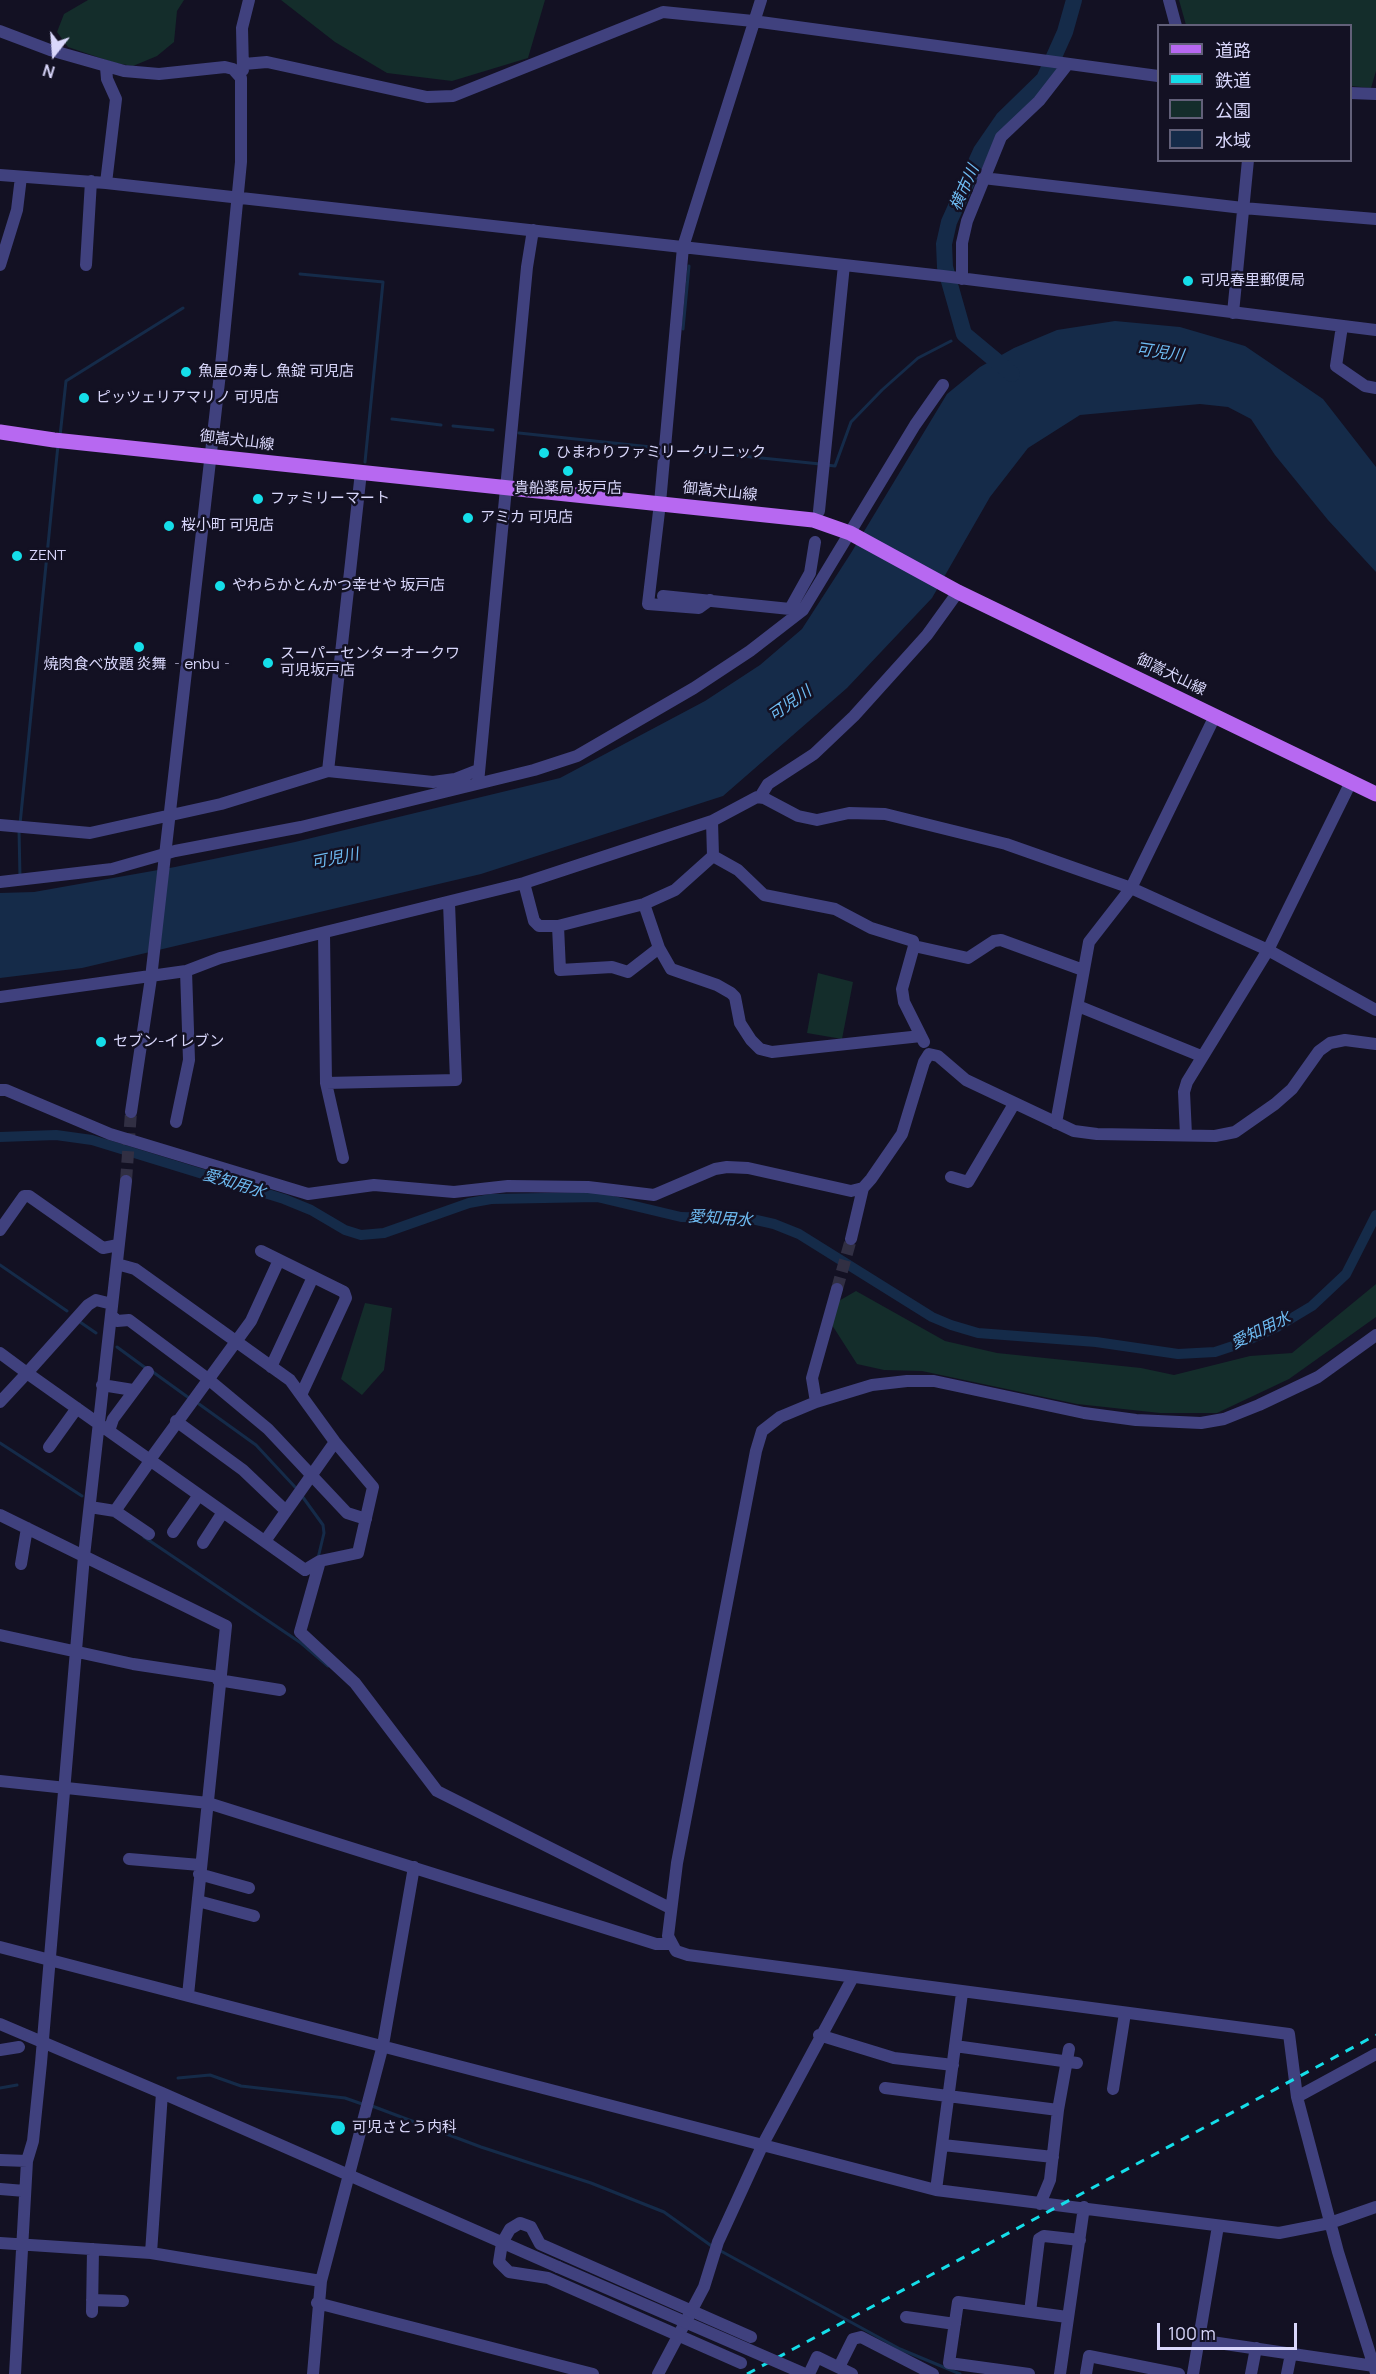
<!DOCTYPE html>
<meta charset="utf-8">
<style>
body{margin:0}
#map{position:relative;width:1376px;height:2374px;overflow:hidden;background:#131123;font-family:Manrope,"Noto Sans JP",sans-serif}
canvas{display:block}
.legend{position:absolute;left:1157px;top:24px;width:195px;height:138px;box-sizing:border-box;background:#131123;border:2px solid #626079;margin:0;padding:8px 10px;list-style:none;font-size:18px;color:#d9d7fb}
.legend li{display:flex;align-items:center;gap:12px;height:30px}
.legend b{width:30px;border:2px solid #626079}
.north{position:absolute;left:24px;top:24px;width:60px;height:60px;-webkit-text-stroke:4px #131123;paint-order:stroke;rotate:197deg;font-size:16px;font-weight:700;line-height:24px;text-align:center;color:#d9d7fb}
.north::after{content:'';display:block;margin:auto;width:21px;height:27px;background:#d9d7fb;clip-path:polygon(50% 0,100% 100%,50% 72%,0 100%)}
.scale{position:absolute;left:1157px;top:2323px;width:140px;height:27px;box-sizing:border-box;border:3px solid #d9d7fb;border-top:0;padding-left:8px;font-size:18px;line-height:21px;white-space:nowrap;color:#d9d7fb;-webkit-text-stroke:4px #131123;paint-order:stroke}
</style>
<div id="map">
<canvas width="1376" height="2374"></canvas>
<ul class="legend">
<li><b style="height:8px;background:#b768f1"></b>道路</li>
<li><b style="height:8px;background:#15dee9"></b>鉄道</li>
<li><b style="height:16px;background:#142d2b"></b>公園</li>
<li><b style="height:16px;background:#152b49"></b>水域</li>
</ul>
<div class="north">N</div>
<div class="scale">100 m</div>
</div>
<script>
const g = document.querySelector('canvas').getContext('2d');
g.lineJoin = 'round';
function paint(path, color) { g.fillStyle = color; g.fill(path, 'evenodd'); }
const poly = rows => new Path2D(rows.map(r => 'M' + r).join(''));
function stroke(path, color, width, dash) { g.strokeStyle = color; g.lineWidth = width; g.lineCap = dash ? 'butt' : 'round'; g.setLineDash(dash || []); g.stroke(path); }
function drawText(font, color, halo, rows, align = 'center') {
  g.font = font + ' Manrope,"Noto Sans JP",sans-serif'; g.lineWidth = 5; g.setLineDash([]); g.textBaseline = 'middle'; g.strokeStyle = halo; g.fillStyle = color; for (const [text, x, y, turn = 0] of rows) {
    g.save(); g.translate(x, y); g.rotate((+turn || 0) * Math.PI / 180); g.textAlign = isNaN(turn) ? turn : align; if (halo) g.strokeText(text, 0, 0); g.fillText(text, 0, 0); g.restore();
  }
}
paint(poly([
 [88,0,184,0,177,11,174,42,157,56,133,66,115,63,68,47,57,32,64,14],
 [281,0,545,0,528,58,452,81,387,73,335,42],
 [1179,0,1376,0,1376,71,1371,88,1351,86,1350,26,1186,25],
 [818,973,853,982,842,1039,807,1033],
 [1376,1284,1376,1317,1289,1379,1217,1413,1160,1413,1077,1404,922,1371,884,1370,857,1364,832,1325,837,1302,856,1291,945,1341,997,1353,1141,1368,1174,1375,1250,1356,1292,1353],
 [365,1303,392,1308,384,1370,362,1395,341,1379]
]), '#142d2b');
paint(poly([
 [1115,321,1180,327,1245,346,1323,399,1376,467,1376,572,1328,520,1275,455,1251,419,1228,407,1200,404,1080,415,1028,448,990,497,932,598,847,688,723,796,481,874,82,968,0,978,0,893,34,892,175,867,295,842,560,778,705,701,760,665,802,629,851,553,947,394,980,367,1014,348,1057,330]
]), '#152b49');
stroke(poly([
 [300,274,383,282,365,462],
 [683,329,689,266],
 [960,336,964,334],
 [392,419,441,425],
 [453,426,493,430],
 [519,433,651,447],
 [60,436,66,381,183,308],
 [684,450,820,464],
 [826,465,835,466,851,422,882,390,918,358,951,341],
 [20,824,58,445],
 [19,830,20,877],
 [0,1265,67,1311],
 [80,1322,96,1333],
 [117,1347,147,1369],
 [153,1372,189,1398],
 [199,1404,256,1445,295,1487],
 [0,1443,82,1496],
 [302,1496,323,1525,324,1533,318,1558],
 [144,1537,301,1643,328,1666],
 [178,2078,210,2075,241,2086,345,2098,365,2105],
 [0,2088,17,2085],
 [372,2106,481,2147,591,2183,664,2212,713,2247],
 [719,2250,900,2349,960,2374]
]), '#152b49', 3);
stroke(poly([
 [0,1137,56,1135,92,1140,284,1199,311,1210,345,1230,361,1235,384,1233,469,1203,491,1199,597,1197,681,1217,752,1219,774,1224,799,1234,932,1317,951,1325,978,1333,1096,1342,1178,1354,1215,1352,1242,1343,1277,1327,1312,1306,1346,1274,1376,1215]
]), '#152b49', 10);
stroke(poly([
 [1012,374,964,334,945,267,944,244,949,222,981,151,1003,119,1044,79,1065,32,1074,0]
]), '#152b49', 16);
stroke(poly([
 [126,1181,131,1112],
 [837,1289,851,1239]
]), '#312f43', 12, [12, 6]);
stroke(poly([
 [1169,0,1176,26],
 [0,31,50,50,124,71,159,74,225,67,233,69,241,78,241,162,222,356,151,978,131,1112],
 [244,64,267,62,427,97,453,96,663,12,753,21,1158,76],
 [243,70,242,28,249,0],
 [1350,93,1376,94],
 [0,175,106,183,943,276,1376,330],
 [983,178,1243,208,1376,219],
 [106,183,116,99,107,79,106,67],
 [0,265,17,210,21,177],
 [86,265,91,181],
 [962,279,962,243,967,221,1001,137,1039,101,1067,65],
 [1233,313,1248,160],
 [1342,326,1336,366,1365,386,1376,388],
 [819,511,844,265],
 [663,596,790,609,810,573,815,542],
 [710,600,699,608,648,604,660,503,683,247,761,0],
 [328,771,361,472],
 [478,783,527,267,533,230],
 [760,797,768,784,814,754,854,716,927,635,958,592],
 [0,825,90,833,221,804,328,771,433,782,455,779,478,770],
 [713,856,738,870,764,895,835,909,871,928,913,941,914,946,902,989,904,1002,924,1042],
 [0,882,112,869,175,851,301,827,534,770,577,756,694,688,750,651,803,610,915,425,943,385],
 [524,883,534,921,539,926,558,926,644,904,675,890,713,856,712,821],
 [644,904,659,948,671,969,717,985,731,993,735,997,740,1023,751,1040,760,1049,772,1052,921,1036],
 [558,926,560,970,612,967,628,972,659,948],
 [324,933,326,1083,456,1080,449,903],
 [914,946,968,958,994,941,1001,940,1083,970],
 [186,971,220,958,524,883,712,821,757,797,764,798,798,816,817,820,849,813,885,814,1006,844,1131,888,1215,716],
 [0,997,186,971,189,1060,176,1122],
 [1078,1006,1201,1056],
 [326,1083,343,1158],
 [0,1090,6,1090,110,1134,308,1194,374,1185,454,1192,508,1186,588,1187,654,1195,715,1169,727,1167,748,1168,851,1191,863,1188,871,1179,902,1134,924,1062,929,1054,938,1056,966,1080,1074,1131,1097,1134,1215,1136,1235,1132,1275,1104,1292,1089,1319,1051,1330,1043,1345,1040,1376,1044],
 [1056,1123,1089,942,1131,888,1268,950,1376,1010],
 [1186,1135,1184,1092,1187,1082,1268,950,1351,782],
 [951,1177,968,1182,1014,1104],
 [0,1230,24,1196,29,1196,103,1248,118,1245],
 [851,1239,863,1188],
 [261,1251,344,1292,346,1298,301,1395],
 [112,1304,96,1300,88,1305,27,1373,305,1570,320,1561,358,1553,373,1487,335,1442,290,1380,135,1269,117,1264],
 [112,1316,117,1321,129,1320,208,1379,268,1429,347,1513,366,1519],
 [1376,1335,1318,1377,1259,1405,1224,1419,1201,1423,1136,1420,1084,1413,934,1381,907,1381,872,1385,816,1402,780,1417,762,1431,756,1451,677,1863,668,1936,676,1951,688,1955,1289,2034,1297,2097,1338,2252,1376,2373],
 [0,1353,27,1373,0,1402],
 [271,1367,313,1277],
 [102,1385,133,1390],
 [816,1402,812,1378,837,1289],
 [176,1421,243,1470,286,1511],
 [109,1431,113,1419,148,1372],
 [49,1447,77,1408],
 [149,1461,251,1321,279,1260],
 [90,1507,115,1511,149,1534],
 [115,1511,150,1461],
 [0,1515,226,1626,188,1995],
 [173,1532,199,1495],
 [265,1541,335,1442],
 [203,1543,223,1512],
 [320,1561,300,1632,355,1683,437,1791,670,1908],
 [21,1564,27,1528],
 [0,1635,133,1664,219,1677],
 [218,1680,280,1690],
 [0,1781,208,1803,656,1944,671,1944],
 [129,1859,200,1865],
 [199,1874,249,1888],
 [198,1901,254,1916],
 [0,1947,936,2190,1279,2233,1330,2223,1376,2207],
 [0,2024,162,2093,558,2267],
 [819,2035,894,2058,953,2065],
 [955,2046,1077,2063],
 [0,2050,19,2047],
 [885,2088,1058,2110],
 [1113,2089,1125,2013],
 [1297,2097,1376,2054],
 [943,2145,1053,2157],
 [0,2160,27,2161],
 [0,2189,25,2191],
 [936,2190,962,1993],
 [1040,2204,1050,2180,1058,2110,1069,2049],
 [0,2243,151,2253,321,2281],
 [151,2253,162,2093],
 [92,2300,123,2301],
 [317,2303,593,2374],
 [92,2312,93,2249],
 [1030,2312,1039,2239,1044,2236,1080,2240],
 [906,2317,955,2324],
 [1198,2340,1374,2366],
 [741,2363,548,2278,509,2272,499,2262,502,2243,510,2229,520,2223,531,2227,540,2244,751,2337],
 [839,2367,853,2339,861,2337,933,2374],
 [15,2374,27,2161,33,2141,41,2063,84,1556,126,1181],
 [313,2374,321,2281,383,2045,414,1867],
 [658,2374,704,2287,718,2242,763,2144,852,1979],
 [809,2374,817,2357,852,2374],
 [1029,2374,949,2363,958,2302,1067,2317],
 [1060,2374,1084,2207],
 [1086,2374,1089,2356,1179,2374],
 [1193,2374,1218,2226],
 [1251,2374,1256,2348],
 [1287,2374,1291,2354]
]), '#40417e', 12);
stroke(poly([
 [0,432,54,440,813,520,850,533,958,592,1376,794]
]), '#b768f1', 15);
stroke(poly([
 [747,2374,1376,2035]
]), '#15dee9', 3, [9, 8]);
stroke(poly([
 [558,2267,805,2374]
]), '#40417e', 12);
for (const [x, y, r, color] of [
 [1188,281,6,"#15dee9"],
 [186,372,6,"#15dee9"],
 [84,398,6,"#15dee9"],
 [544,453,6,"#15dee9"],
 [568,471,6,"#15dee9"],
 [258,499,6,"#15dee9"],
 [468,518,6,"#15dee9"],
 [169,526,6,"#15dee9"],
 [17,556,6,"#15dee9"],
 [220,586,6,"#15dee9"],
 [139,647,6,"#15dee9"],
 [268,663,6,"#15dee9"],
 [101,1042,6,"#15dee9"],
 [338,2128,8,"#15dee9"]
]) { const dot = new Path2D(); dot.arc(x, y, r, 0, 2 * Math.PI); g.fillStyle = color; g.fill(dot); stroke(dot, '#131123', 2); }
drawText('15px', '#d9d7fb', '#131123', [
 ["可児春里郵便局",1200,281],
 ["魚屋の寿し 魚錠 可児店",198,372],
 ["ピッツェリアマリノ 可児店",96,398],
 ["ひまわりファミリークリニック",556,453],
 ["貴船薬局 坂戸店",568,489,"center"],
 ["ファミリーマート",270,499],
 ["アミカ 可児店",480,518],
 ["桜小町 可児店",181,526],
 ["ZENT",29,556],
 ["やわらかとんかつ幸せや 坂戸店",232,586],
 ["スーパーセンターオークワ",280,654],
 ["可児坂戸店",280,671],
 ["焼肉食べ放題 炎舞 ‐enbu‐",139,665,"center"],
 ["セブン-イレブン",113,1042],
 ["可児さとう内科",352,2128]
], 'left');
drawText('15px', '#d9d7fb', '#131123', [
 ["御嵩犬山線",237,441,7],
 ["御嵩犬山線",720,492,6],
 ["御嵩犬山線",1171,675,26]
]);
drawText('italic 16px', '#6ebbf2', '#131123', [
 ["横市川",965,188,-66],
 ["可児川",1160,353,8],
 ["可児川",790,704,-35],
 ["可児川",335,859,-11],
 ["愛知用水",234,1184,17],
 ["愛知用水",720,1219,4],
 ["愛知用水",1261,1331,-26]
]);
</script>
